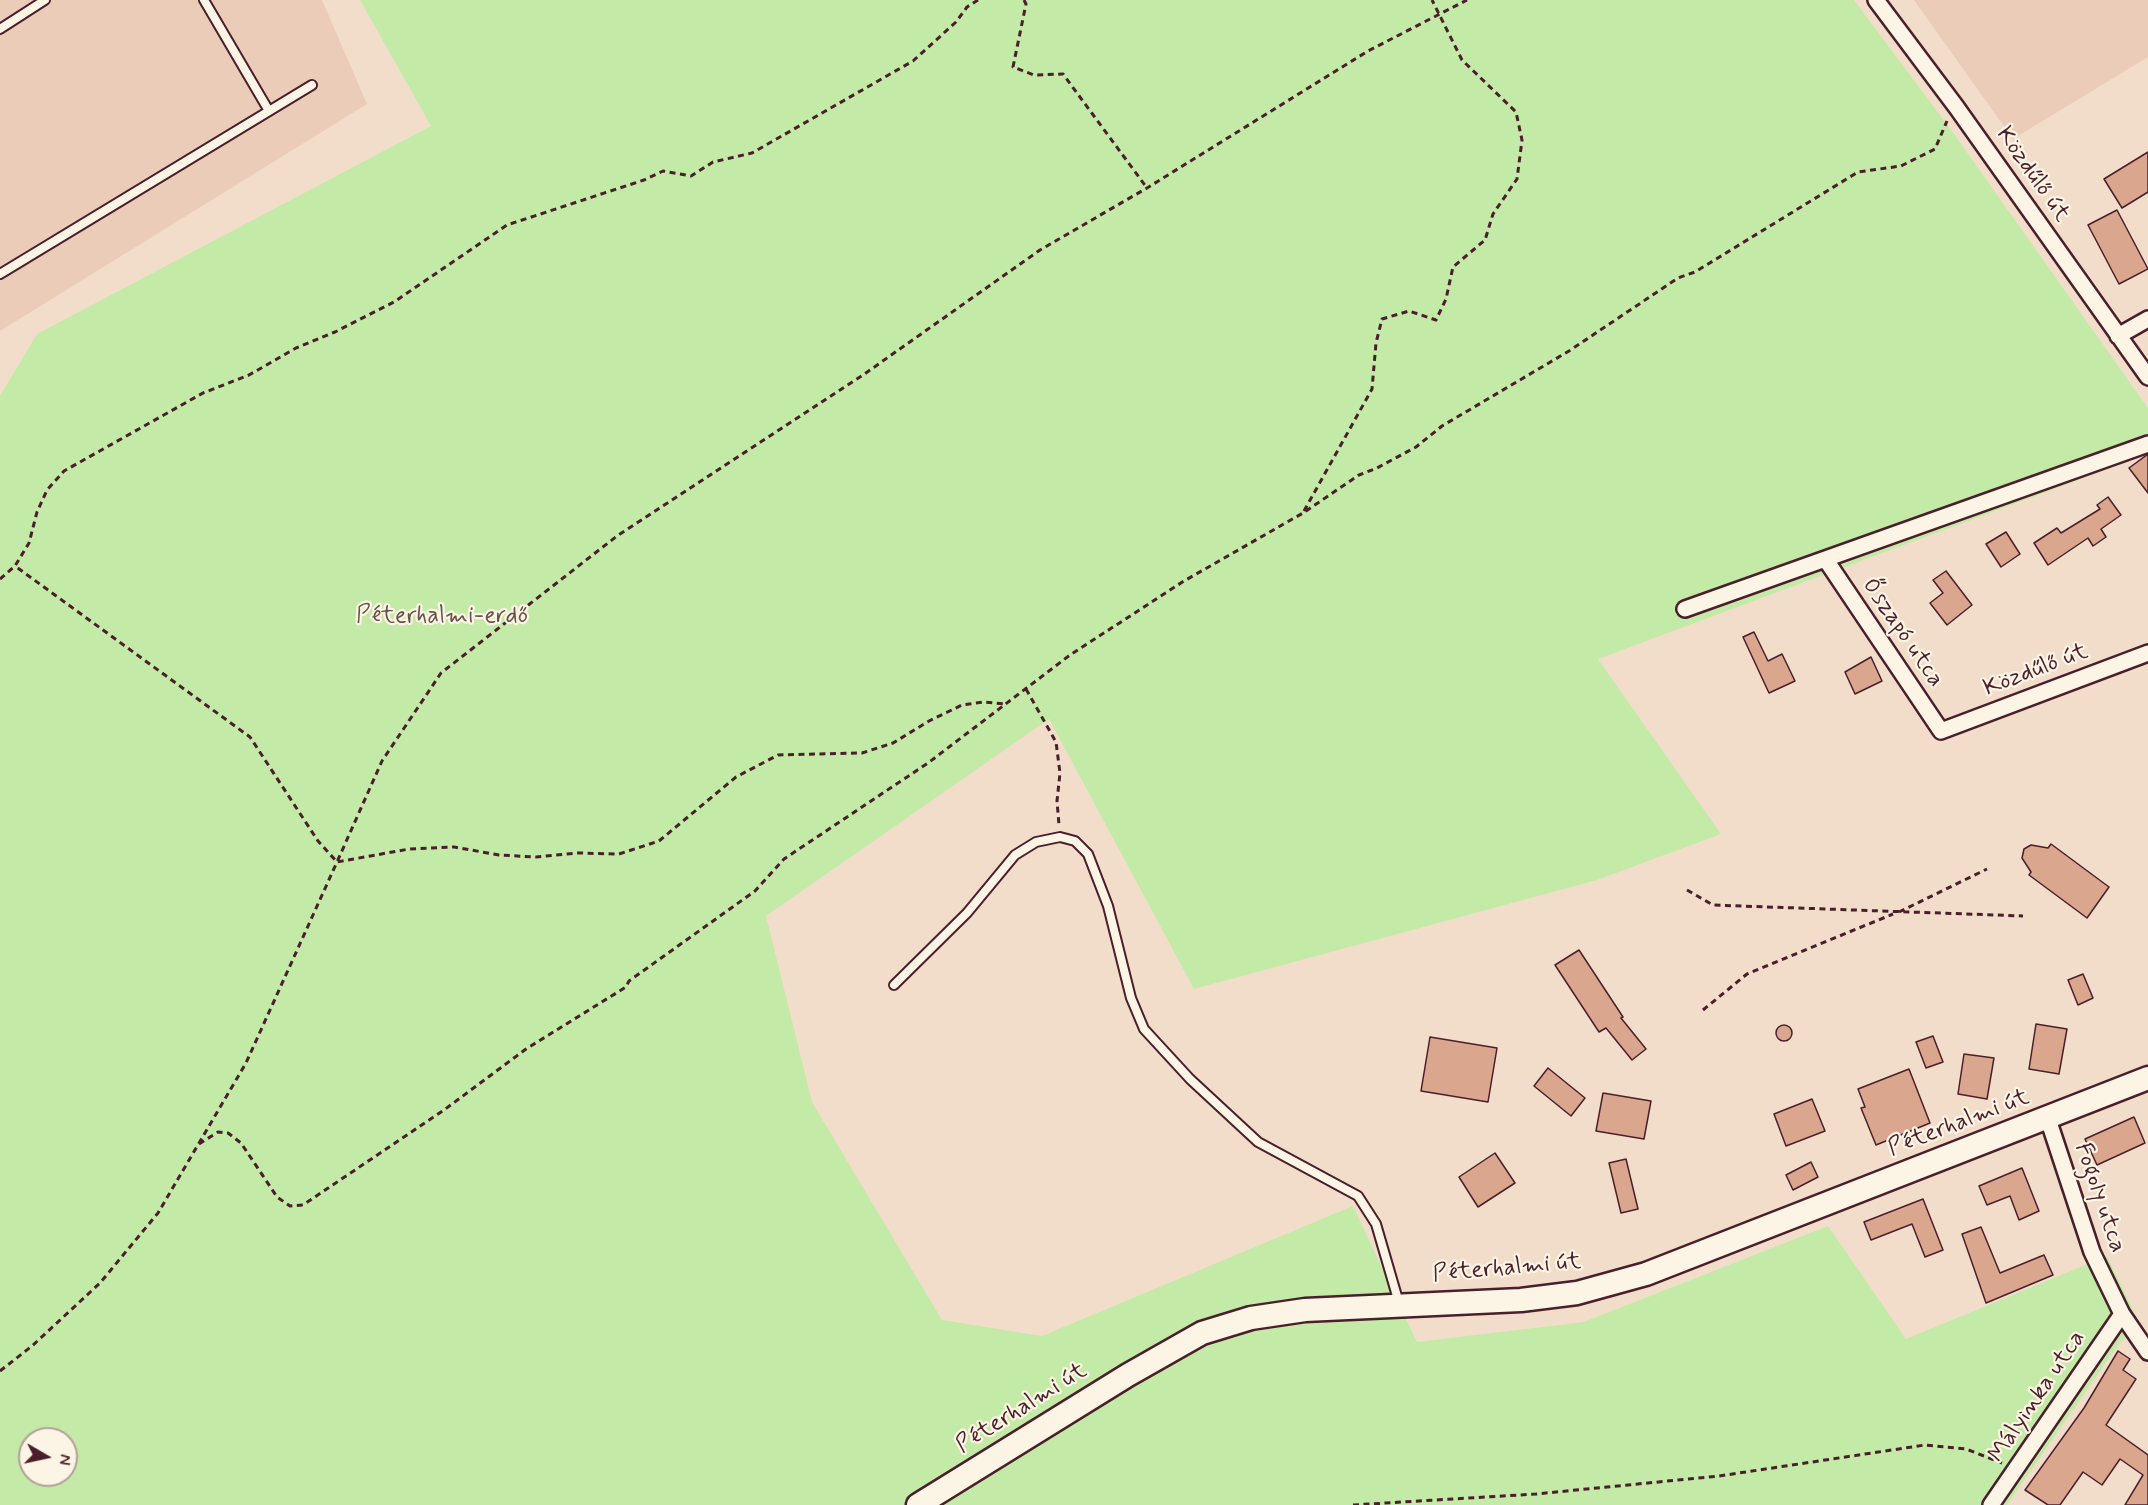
<!DOCTYPE html>
<meta charset="utf-8">
<style>
body{margin:0}
#map{position:relative;width:2148px;height:1505px;overflow:hidden;background:#f2ddcb;font-family:Mynerve,sans-serif}
canvas{display:block}
.north{position:absolute;left:18px;top:1427px;width:60px;height:60px;box-sizing:border-box;background:#fcf5e5;border:2px solid #b59f9b;border-radius:50%;rotate:99deg;font-size:16px;font-weight:700;line-height:24px;text-align:center;color:#4a1f2b}
.north::after{content:'';display:block;margin:auto;width:21px;height:27px;background:#4a1f2b;clip-path:polygon(50% 0,100% 100%,50% 72%,0 100%)}
</style>
<div id="map">
<canvas width="2148" height="1505"></canvas>
<div class="north">N</div>
</div>
<script>
const g = document.querySelector('canvas').getContext('2d');
g.lineJoin = 'round';
function paint(path, color) { g.fillStyle = color; g.fill(path, 'evenodd'); }
const poly = rows => new Path2D(rows.map(r => 'M' + r).join(''));
function stroke(path, color, width, dash) { g.strokeStyle = color; g.lineWidth = width; g.lineCap = dash ? 'butt' : 'round'; g.setLineDash(dash || []); g.stroke(path); }
function drawText(font, color, halo, rows, align = 'center') {
  g.font = font + ' Mynerve,sans-serif'; g.lineWidth = 4.5; g.setLineDash([]); g.textBaseline = 'middle'; g.strokeStyle = halo; g.fillStyle = color; for (const [text, x, y, turn = 0] of rows) {
    g.save(); g.translate(x, y); g.rotate((+turn || 0) * Math.PI / 180); g.textAlign = isNaN(turn) ? turn : align; if (halo) g.strokeText(text, 0, 0); g.fillText(text, 0, 0); g.restore();
  }
}
paint(poly([
 [0,0,322,0,367,104,0,331],
 [1914,0,2148,0,2148,57,2013,139]
]), '#ebccb9');
paint(poly([
 [360,0,1854,0,1954,134,2148,408,2148,454,1598,659,1721,834,1597,880,1194,989,1049,719,766,916,812,1102,942,1320,1042,1336,1353,1206,1417,1342,1584,1322,1828,1226,1906,1339,2107,1256,2140,1324,2121,1341,2007,1505,0,1505,0,396,37,334,431,126],
 [30,1439,66,1439,66,1475,30,1475]
]), '#c3eba7');
const building = poly([
 [2148,152,2148,192,2122,208,2104,179,2148,152],
 [2117,210,2148,269,2119,284,2088,225,2117,210],
 [2148,454,2148,493,2129,468,2148,454],
 [2108,497,2121,515,2101,529,2106,537,2093,546,2088,538,2048,565,2034,543,2057,528,2061,533,2100,509,2097,505,2108,497],
 [2006,532,2020,554,2001,567,1986,544,2006,532],
 [1946,571,1972,605,1947,625,1930,603,1943,593,1933,580,1946,571],
 [1754,632,1768,661,1782,654,1795,681,1769,693,1743,637,1754,632],
 [1871,657,1882,681,1855,694,1845,672,1871,657],
 [2051,844,2109,887,2087,918,2029,875,2031,872,2022,858,2024,849,2031,845,2048,848,2051,844],
 [1579,950,1623,1017,1621,1018,1646,1049,1632,1060,1606,1028,1599,1032,1555,965,1579,950],
 [2083,974,2093,998,2078,1005,2068,980,2083,974],
 [2036,1024,2067,1029,2059,1074,2029,1069,2036,1024],
 '1776 1033a8 8 0 1 1 16 0a8 8 0 1 1-16 0Z',
 [1933,1036,1943,1062,1926,1068,1916,1042,1933,1036],
 [1430,1037,1497,1048,1488,1102,1421,1091,1430,1037],
 [1964,1054,1994,1058,1987,1099,1958,1094,1964,1054],
 [1548,1068,1585,1098,1571,1116,1534,1086,1548,1068],
 [1909,1069,1930,1123,1876,1145,1861,1108,1865,1107,1858,1089,1909,1069],
 [1603,1093,1651,1101,1644,1139,1596,1131,1603,1093],
 [1812,1099,1825,1131,1786,1146,1774,1114,1812,1099],
 [2134,1117,2145,1143,2097,1165,2085,1139,2134,1117],
 [1495,1153,1515,1183,1478,1207,1459,1177,1495,1153],
 [1626,1159,1638,1209,1621,1213,1609,1163,1626,1159],
 [1811,1162,1818,1177,1793,1190,1786,1175,1811,1162],
 [2022,1168,2039,1211,2019,1220,2010,1196,1987,1205,1979,1186,2022,1168],
 [1923,1199,1943,1250,1925,1257,1912,1224,1871,1240,1864,1222,1923,1199],
 [1981,1227,2000,1273,2044,1255,2053,1275,1986,1303,1962,1234,1981,1227],
 [2118,1351,2130,1359,2123,1370,2136,1379,2106,1425,2148,1455,2148,1505,2125,1505,2143,1475,2120,1459,2102,1485,2083,1472,2060,1505,2048,1505,2025,1490,2084,1408,2118,1351]
]);
paint(building, '#daa68e');
stroke(building, '#4a1f2b', 1.5);
const lane = poly([
 [204,0,269,111],
 [0,29,45,0],
 [0,274,312,85],
 [894,985,967,913,1015,855,1036,842,1060,837,1075,841,1088,854,1108,906,1131,998,1144,1029,1190,1079,1258,1142,1358,1196,1376,1224,1399,1303]
]);
const street = poly([
 [1876,0,1957,108,2148,377],
 [2118,336,2148,319],
 [1826,560,1941,731,2148,653],
 [1685,609,2148,444],
 [2048,1119,2092,1252,2122,1314,2148,1352],
 [1991,1505,2122,1314]
]);
const secondary = poly([
 [918,1505,1128,1375,1202,1333,1251,1318,1305,1310,1521,1300,1577,1293,1646,1274,2148,1078]
]);
stroke(lane, '#4a1f2b', 12);
stroke(street, '#4a1f2b', 20);
stroke(secondary, '#4a1f2b', 27);
stroke(poly([
 [978,0,967,7,956,22,913,61,752,153,713,162,691,176,663,171,644,180,507,225,394,302,335,332,296,348,249,375,203,393,64,471,47,490,37,512,29,543,15,566,250,737,318,841,337,862,382,761,441,673,617,536,863,375,1040,250,1147,188,1368,51,1467,0],
 [1024,0,1026,4,1013,67,1034,75,1063,74,1147,188],
 [1304,511,1372,389,1376,343,1382,319,1409,311,1436,320,1446,299,1453,267,1485,240,1493,214,1517,179,1522,140,1516,112,1462,60,1432,0],
 [0,579,15,566],
 [1026,689,1056,742,1060,773,1057,801,1059,825],
 [1687,890,1713,905,2023,916],
 [1899,912,1987,869],
 [1703,1010,1747,974,1893,914],
 [199,1144,218,1132,228,1133,241,1143,277,1197,290,1206,303,1205,444,1110,526,1049,626,987,629,981,755,891,784,859,928,763,1070,655,1184,581,1303,513,1359,475,1377,468,1416,447,1442,426,1569,351,1678,278,1695,272,1858,172,1901,166,1935,149,1947,121],
 [0,1371,32,1346,100,1283,158,1213,246,1063,337,862,409,849,454,847,499,855,536,857,578,853,619,854,659,841,736,777,778,755,862,753,893,743,929,721,962,705,984,702,1006,704],
 [1353,1505,1536,1494,1719,1476,1925,1445,1966,1449,2002,1463]
]), '#4a1f2b', 3, [6, 4.5]);
stroke(lane, '#fcf5e5', 8);
stroke(street, '#fcf5e5', 15);
stroke(secondary, '#fcf5e5', 22);
drawText('24px', '#4a1f2b', '#fcf5e5', [
 ["Közdűlő út",2032,175,55],
 ["Őszapó utca",1902,633,56],
 ["Közdűlő út",2036,671,-21],
 ["Péterhalmi út",1959,1124,-21],
 ["Fogoly utca",2099,1198,71],
 ["Péterhalmi út",1507,1269,-5],
 ["Mályinka utca",2038,1397,-56],
 ["Péterhalmi út",1022,1409,-32]
]);
drawText('24px', '#68524a', '#fcf5e5', [
 ["Péterhalmi-erdő",442,617]
]);
</script>
